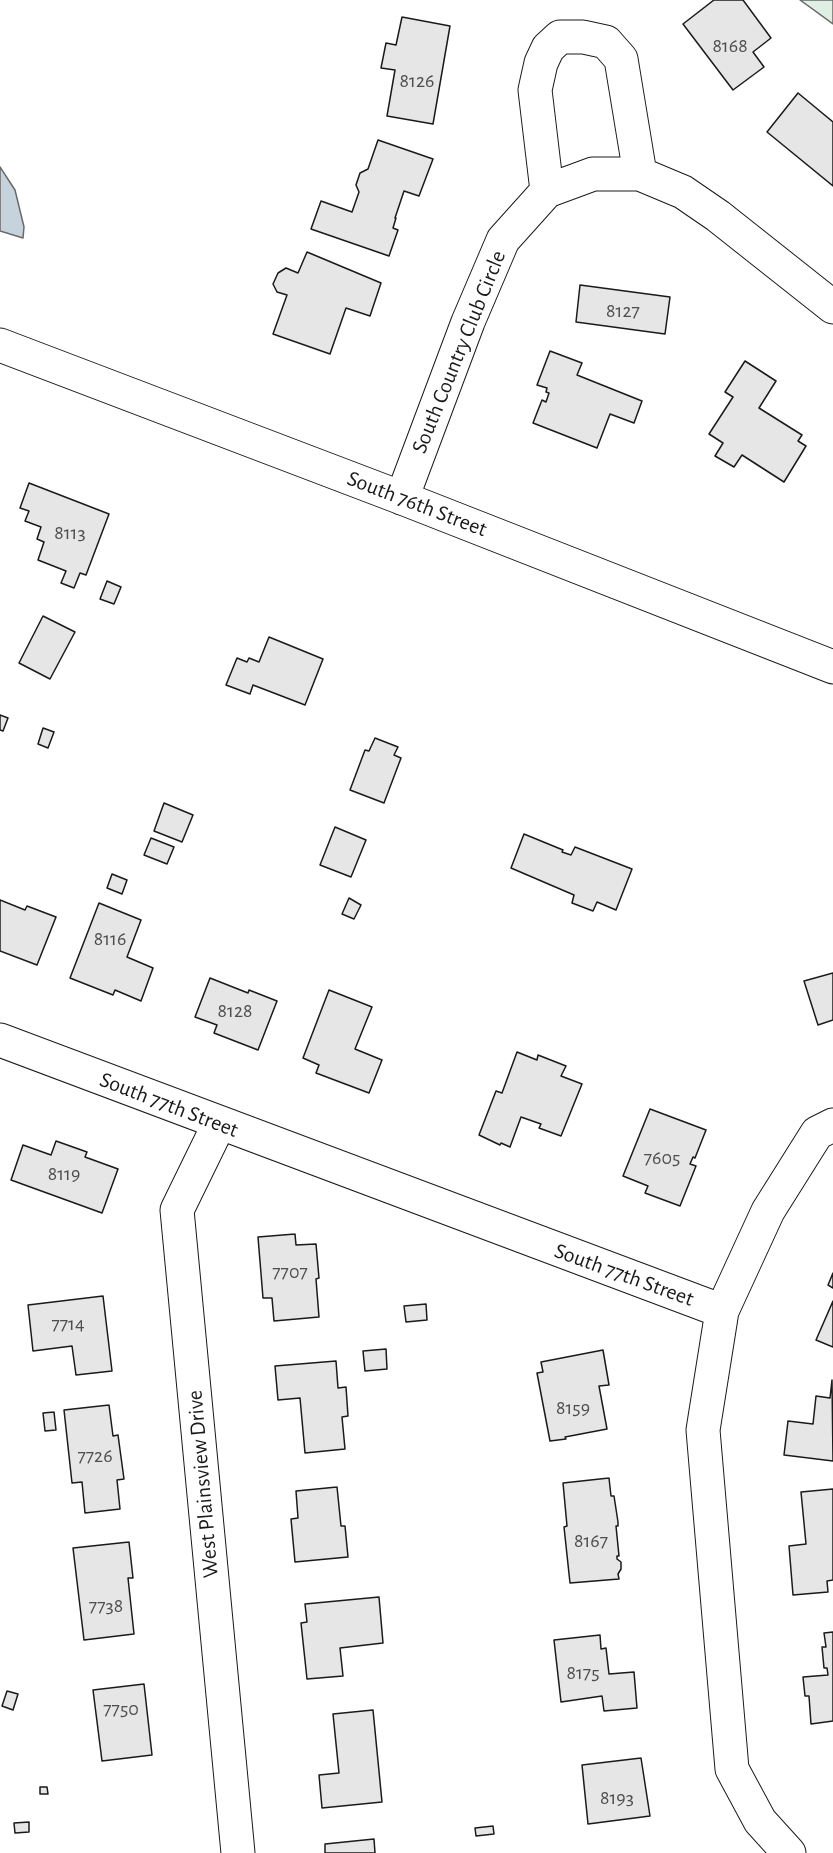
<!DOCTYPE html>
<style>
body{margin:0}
canvas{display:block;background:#fff}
</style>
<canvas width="833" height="1853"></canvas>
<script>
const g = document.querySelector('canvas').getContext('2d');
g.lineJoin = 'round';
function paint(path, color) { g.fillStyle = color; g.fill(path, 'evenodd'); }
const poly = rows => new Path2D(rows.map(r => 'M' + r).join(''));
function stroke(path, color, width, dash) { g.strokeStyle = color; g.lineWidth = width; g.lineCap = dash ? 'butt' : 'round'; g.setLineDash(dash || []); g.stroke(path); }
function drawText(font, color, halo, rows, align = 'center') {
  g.font = font + ' "Alegreya Sans",sans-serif'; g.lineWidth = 4.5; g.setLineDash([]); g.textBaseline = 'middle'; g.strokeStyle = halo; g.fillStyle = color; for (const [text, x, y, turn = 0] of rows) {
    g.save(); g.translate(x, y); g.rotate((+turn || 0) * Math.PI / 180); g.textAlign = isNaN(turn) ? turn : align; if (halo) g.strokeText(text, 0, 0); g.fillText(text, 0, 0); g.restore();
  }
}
const green = poly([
 [800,0,833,0,833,24,800,0]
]);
paint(green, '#e0efe3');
stroke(green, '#6a6a6a', 1.5);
const water = poly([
 [0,167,15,190,24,227,23,238,0,231,0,167]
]);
paint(water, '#c6d2dc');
stroke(water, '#6a6a6a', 1.5);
const building = poly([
 [714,0,743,0,771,38,753,52,764,67,733,90,683,24,714,0],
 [402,17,450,26,433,124,387,116,395,70,381,68,386,43,396,45,402,17],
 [798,93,833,122,833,186,767,132,798,93],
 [378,140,433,159,419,196,404,191,395,218,396,218,393,228,398,230,389,256,311,229,321,201,352,212,359,192,356,185,360,173,368,169,378,140],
 [307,252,381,283,370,316,346,308,330,354,273,334,287,295,277,292,273,284,278,273,286,268,298,273,307,252],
 [580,285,670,297,665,334,576,322,580,285],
 [550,351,582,363,577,375,642,401,634,423,610,414,597,448,533,423,542,400,546,402,549,393,546,392,547,388,537,385,550,351],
 [745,361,776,381,759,408,802,435,798,441,806,446,784,482,742,455,734,467,715,456,723,443,709,434,733,397,725,392,745,361],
 [29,483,109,514,86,575,80,573,74,588,61,583,66,571,38,560,44,542,37,539,41,527,25,521,29,511,20,508,29,483],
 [107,581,121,587,114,604,100,599,107,581],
 [43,616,75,632,50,679,19,663,43,616],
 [269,637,323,659,305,705,253,685,250,694,226,685,237,658,247,662,249,658,259,662,269,637],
 [0,715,8,718,3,731,0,730,0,715],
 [43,728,54,732,48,748,38,744,43,728],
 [375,738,398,747,394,755,401,758,384,803,350,790,365,750,369,751,375,738],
 [164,803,193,815,182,842,154,831,164,803],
 [335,827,366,840,351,877,320,865,335,827],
 [524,834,563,850,562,852,571,855,575,847,632,869,616,910,597,902,593,911,572,903,574,895,511,868,524,834],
 [151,838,174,847,167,864,144,855,151,838],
 [112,874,127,880,122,894,107,888,112,874],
 [349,898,361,905,354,919,342,914,349,898],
 [0,900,25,910,27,906,56,917,37,965,0,951,0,900],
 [99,903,141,920,127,957,153,968,141,1001,115,990,113,995,70,978,99,903],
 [833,973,833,1020,818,1025,804,981,833,973],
 [210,978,248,993,249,990,277,1001,258,1050,214,1033,217,1025,195,1017,210,978],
 [329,990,372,1007,355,1049,382,1060,369,1093,316,1073,319,1065,303,1058,329,990],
 [517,1052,537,1060,538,1055,566,1066,561,1076,582,1084,561,1136,539,1128,541,1124,521,1117,510,1147,501,1143,500,1145,479,1135,496,1091,502,1093,517,1052],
 [650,1109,706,1130,695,1158,693,1157,690,1164,696,1166,680,1206,645,1193,648,1186,623,1176,650,1109],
 [56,1141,87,1152,85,1157,118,1169,102,1213,11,1180,23,1145,51,1155,56,1141],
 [295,1234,296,1245,316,1244,319,1278,316,1279,319,1317,274,1321,272,1298,263,1298,258,1237,295,1234],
 [833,1273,833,1288,828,1285,833,1273],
 [103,1296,112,1371,76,1375,72,1346,33,1351,28,1305,103,1296],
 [833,1301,833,1347,816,1340,833,1301],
 [426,1304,427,1320,406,1322,404,1306,426,1304],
 [386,1349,387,1369,365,1371,363,1351,386,1349],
 [603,1350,609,1385,599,1386,607,1429,565,1437,566,1439,550,1441,537,1373,543,1372,541,1362,603,1350],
 [336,1361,338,1388,346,1387,348,1416,342,1417,345,1449,305,1453,300,1398,278,1400,275,1366,336,1361],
 [832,1380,833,1461,784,1455,788,1421,813,1424,816,1396,830,1398,832,1380],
 [109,1405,113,1436,118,1435,124,1479,117,1480,120,1509,85,1513,82,1482,72,1483,64,1410,109,1405],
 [54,1412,56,1430,45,1431,43,1413,54,1412],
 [609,1478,611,1496,614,1496,618,1522,618,1526,616,1526,619,1556,617,1556,617,1559,621,1562,621,1569,618,1574,619,1579,570,1583,564,1527,567,1526,563,1483,609,1478],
 [337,1487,341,1526,345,1526,348,1557,295,1562,291,1519,298,1518,296,1491,337,1487],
 [833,1489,833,1580,827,1581,828,1592,793,1595,789,1546,806,1544,801,1492,833,1489],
 [129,1542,133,1578,128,1578,134,1634,84,1640,73,1548,129,1542],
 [379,1597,383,1643,340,1648,343,1676,307,1679,301,1623,307,1622,305,1604,379,1597],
 [833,1632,833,1721,811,1724,809,1696,805,1696,803,1677,828,1675,827,1668,824,1668,822,1647,826,1647,824,1633,833,1632],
 [600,1635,601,1649,606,1648,609,1674,634,1672,637,1708,604,1711,602,1696,561,1702,554,1640,600,1635],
 [144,1684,152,1755,102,1761,93,1690,144,1684],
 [7,1691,18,1694,13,1710,2,1706,7,1691],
 [373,1710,382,1802,322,1808,319,1775,339,1773,333,1714,373,1710],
 [641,1758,650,1816,588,1824,582,1765,641,1758],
 [40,1787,47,1787,48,1794,40,1794,40,1787],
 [29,1822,29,1832,15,1833,14,1823,29,1822],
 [493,1826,494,1834,476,1836,475,1828,493,1826],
 [374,1839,375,1853,325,1853,325,1844,374,1839]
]);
paint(building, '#e6e6e6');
stroke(building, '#1a1a1a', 1.5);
const minor = poly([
 [547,191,535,90,541,63,548,48,560,37,583,37,606,42,621,59,640,174],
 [402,498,468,322,503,240,547,191,593,174,640,174,683,192,718,216,833,307],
 [0,1040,722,1311,703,1430,732,1769,760,1821,789,1853],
 [219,1124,177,1210,238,1853],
 [722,1311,768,1211,817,1133,833,1125]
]);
const major = poly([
 [0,345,402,498,833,667]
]);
stroke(minor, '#1a1a1a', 35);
stroke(major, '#1a1a1a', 35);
stroke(minor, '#fff', 33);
stroke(major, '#fff', 33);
drawText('20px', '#4d4d4d', null, [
 ["8168",730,46],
 ["8126",417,81],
 ["8127",623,311],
 ["8113",70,533],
 ["8116",110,939],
 ["8128",235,1011],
 ["7605",662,1158],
 ["8119",64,1174],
 ["7707",290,1272],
 ["7714",68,1324],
 ["8159",573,1408],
 ["7726",95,1456],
 ["8167",591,1541],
 ["7738",106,1606],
 ["8175",583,1673],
 ["7750",121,1709],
 ["8193",617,1798]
]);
drawText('22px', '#1a1a1a', '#fff', [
 ["South Country Club Circle",459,352,-68],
 ["South 76th Street",417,504,21],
 ["South 77th Street",169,1105,21],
 ["South 77th Street",624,1275,20],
 ["West Plainsview Drive",203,1484,-95]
]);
</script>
